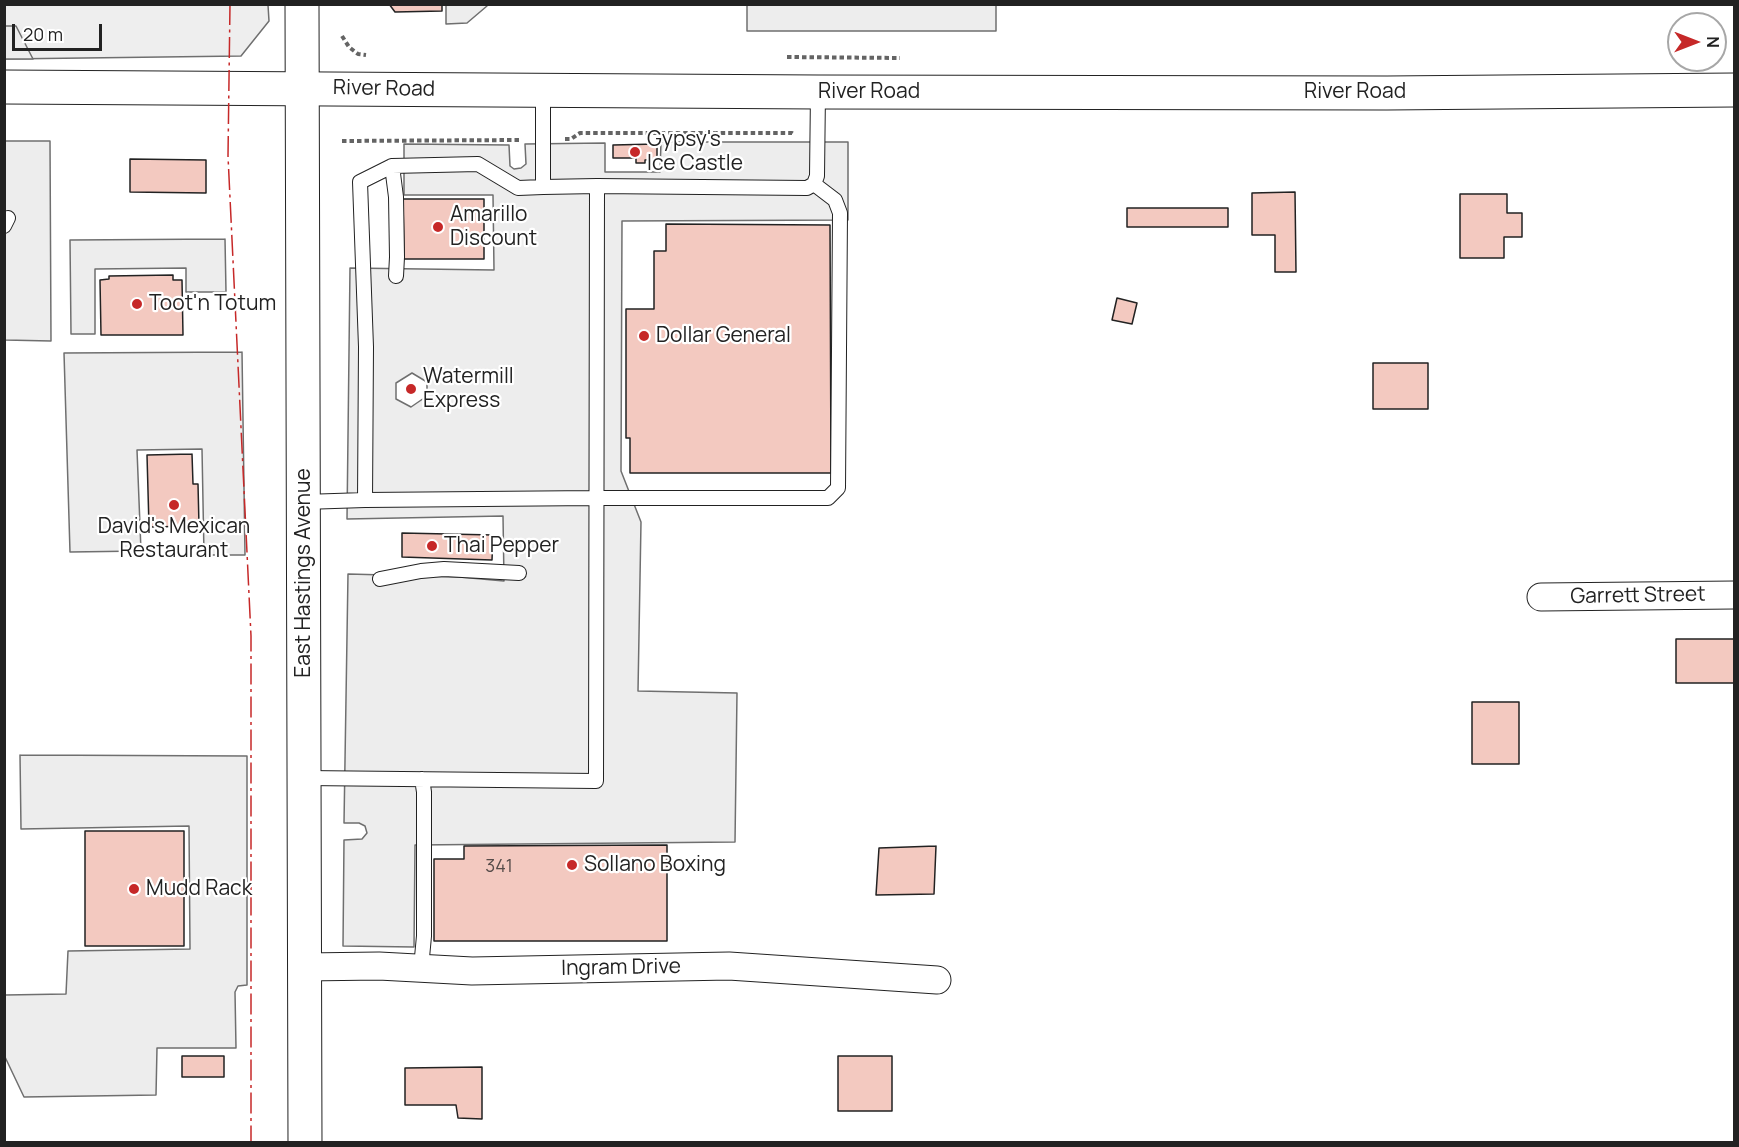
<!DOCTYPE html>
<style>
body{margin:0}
#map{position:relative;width:1739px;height:1147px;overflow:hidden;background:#fff;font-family:Manrope,sans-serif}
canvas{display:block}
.frame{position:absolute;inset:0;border:6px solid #222;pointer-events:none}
.north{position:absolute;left:1667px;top:12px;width:60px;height:60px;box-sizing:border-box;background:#fff;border:2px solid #a7a7a7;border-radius:50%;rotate:90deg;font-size:16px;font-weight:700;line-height:24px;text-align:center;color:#222}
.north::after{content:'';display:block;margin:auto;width:21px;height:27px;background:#c62828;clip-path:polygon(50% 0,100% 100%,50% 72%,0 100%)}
.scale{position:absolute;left:12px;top:24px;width:90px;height:27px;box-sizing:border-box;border:3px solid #222;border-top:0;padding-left:8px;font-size:18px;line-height:21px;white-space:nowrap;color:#222;-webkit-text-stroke:4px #fff;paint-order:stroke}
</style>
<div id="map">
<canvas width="1739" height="1147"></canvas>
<div class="frame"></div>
<div class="north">N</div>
<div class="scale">20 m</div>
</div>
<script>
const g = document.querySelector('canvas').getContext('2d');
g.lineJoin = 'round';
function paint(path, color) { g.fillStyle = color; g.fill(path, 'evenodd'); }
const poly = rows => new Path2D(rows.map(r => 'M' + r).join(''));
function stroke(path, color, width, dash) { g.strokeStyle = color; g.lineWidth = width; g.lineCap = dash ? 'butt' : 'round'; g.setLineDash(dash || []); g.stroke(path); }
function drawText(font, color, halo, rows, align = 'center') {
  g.font = font + ' Manrope,sans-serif'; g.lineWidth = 4.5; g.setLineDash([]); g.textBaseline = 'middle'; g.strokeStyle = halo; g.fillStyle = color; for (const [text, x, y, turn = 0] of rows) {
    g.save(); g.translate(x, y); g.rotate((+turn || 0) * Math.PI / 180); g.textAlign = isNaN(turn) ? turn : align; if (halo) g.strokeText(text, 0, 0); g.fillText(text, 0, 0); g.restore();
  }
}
const green = poly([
 [4,5,268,5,269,21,241,56,5,59,4,5]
]);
paint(green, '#eee');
stroke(green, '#6f6f6f', 1.5);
const parking = poly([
 [487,5,487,6,467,23,446,24,446,5,487,5],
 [747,5,996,5,996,31,747,31,747,5],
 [4,26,16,26,33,59,5,59,4,26],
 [5,141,50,141,51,341,5,340,5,141],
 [661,142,848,142,848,220,622,221,621,471,641,522,638,691,737,693,735,842,415,845,414,947,343,946,344,840,362,839,367,833,365,826,359,823,344,823,348,574,459,577,504,581,503,516,347,519,350,268,494,270,493,195,404,195,404,144,509,145,510,166,514,169,521,168,526,164,525,144,605,143,605,172,660,172,661,142],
 [412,373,427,382,427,396,411,407,396,399,396,383,412,373],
 [225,239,226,292,186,292,186,268,95,269,95,334,71,334,70,240,225,239],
 [242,352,245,555,204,555,202,449,137,450,141,551,70,552,64,353,242,352],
 [20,755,247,756,247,985,238,986,235,992,236,1048,157,1048,156,1095,24,1097,5,1057,5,995,66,994,68,951,190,949,189,826,21,829,20,755]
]);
paint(parking, '#ededed');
stroke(parking, '#6f6f6f', 1.5);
const building = poly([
 [389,4,442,4,442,11,395,12,389,4],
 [657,144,657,159,645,160,645,163,636,163,636,158,613,158,613,145,657,144],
 [130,159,206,160,206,193,130,192,130,159],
 [1295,192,1296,272,1275,272,1275,235,1252,235,1252,193,1295,192],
 [1460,194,1507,194,1507,213,1522,213,1522,237,1504,237,1504,258,1460,258,1460,194],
 [403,199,484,199,484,259,404,259,403,199],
 [1127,208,1228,208,1228,227,1127,227,1127,208],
 [666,224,830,225,831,473,630,473,630,438,626,438,626,309,654,309,654,251,666,251,666,224],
 [173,275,173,280,182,280,183,335,101,335,100,280,109,279,109,276,173,275],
 [1117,298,1137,303,1132,324,1112,320,1117,298],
 [1373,363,1428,363,1428,409,1373,409,1373,363],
 [192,454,193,484,198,484,199,526,149,527,147,455,192,454],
 [402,533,493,535,492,560,402,557,402,533],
 [1676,639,1734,639,1734,683,1676,683,1676,639],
 [1472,702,1519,702,1519,764,1472,764,1472,702],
 [85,831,184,831,184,946,85,946,85,831],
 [667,845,667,941,434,941,434,859,464,859,464,846,667,845],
 [936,846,934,894,876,895,879,848,936,846],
 [182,1056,224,1056,224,1077,182,1077,182,1056],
 [838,1056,892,1056,892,1111,838,1111,838,1056],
 [482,1067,482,1119,458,1118,456,1105,405,1105,405,1068,482,1067]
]);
paint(building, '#f3c9c0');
stroke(building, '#222', 1.5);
const service = poly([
 [543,91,543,187,597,186],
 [392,166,396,197,397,257,396,276],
 [4,226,8,218],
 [365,500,596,498,828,498,838,488,840,213,835,200,814,184],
 [304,502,365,500,366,347,360,182,392,166,478,164,518,188,543,187],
 [380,579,421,571,444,569,519,573],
 [305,778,596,781,597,186,807,188,814,184,817,176,818,92],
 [421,968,424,936,424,792,422,779]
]);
const minor = poly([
 [1541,597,1734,595],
 [305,967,379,966,472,971,729,966,937,980]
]);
const secondary = poly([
 [302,4,305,1142]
]);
const primary = poly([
 [4,87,818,92,1387,93,1734,90]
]);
stroke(service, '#222', 16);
stroke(minor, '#222', 29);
stroke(secondary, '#222', 35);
stroke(primary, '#222', 35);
stroke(poly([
 [342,36,349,47,358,54,366,55],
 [787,57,900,58],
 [565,139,571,139,580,133,792,133,795,135],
 [342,141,521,140]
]), '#646464', 4, [4.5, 3]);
stroke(service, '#fff', 14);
stroke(minor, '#fff', 27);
stroke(secondary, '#fff', 33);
stroke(primary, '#fff', 33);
stroke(poly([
 [230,4,228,156,251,636,251,1142]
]), '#c62828', 1.5, [21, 4.5, 3, 4.5]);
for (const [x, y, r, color] of [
 [635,152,6,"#c62828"],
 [438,227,6,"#c62828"],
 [137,304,6,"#c62828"],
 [644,336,6,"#c62828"],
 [411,389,6,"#c62828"],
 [174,505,6,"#c62828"],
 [432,546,6,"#c62828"],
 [572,865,6,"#c62828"],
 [134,889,6,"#c62828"]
]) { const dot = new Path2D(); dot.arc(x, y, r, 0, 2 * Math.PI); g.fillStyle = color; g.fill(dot); stroke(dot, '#fff', 2); }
drawText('18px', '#564c4a', null, [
 ["341",499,867]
]);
drawText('21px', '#222', '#fff', [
 ["River Road",384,89,1],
 ["River Road",869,92],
 ["River Road",1355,92],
 ["East Hastings Avenue",304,573,-90],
 ["Garrett Street",1638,596,-1],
 ["Ingram Drive",621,968,-1]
]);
drawText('21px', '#222', '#fff', [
 ["Gypsy's",647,140],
 ["Ice Castle",647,164],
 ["Amarillo",450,215],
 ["Discount",450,239],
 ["Toot'n Totum",149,304],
 ["Dollar General",656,336],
 ["Watermill",423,377],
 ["Express",423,401],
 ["David's Mexican",174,527,"center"],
 ["Restaurant",174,551,"center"],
 ["Thai Pepper",444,546],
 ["Sollano Boxing",584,865],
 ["Mudd Rack",146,889]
], 'left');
</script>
